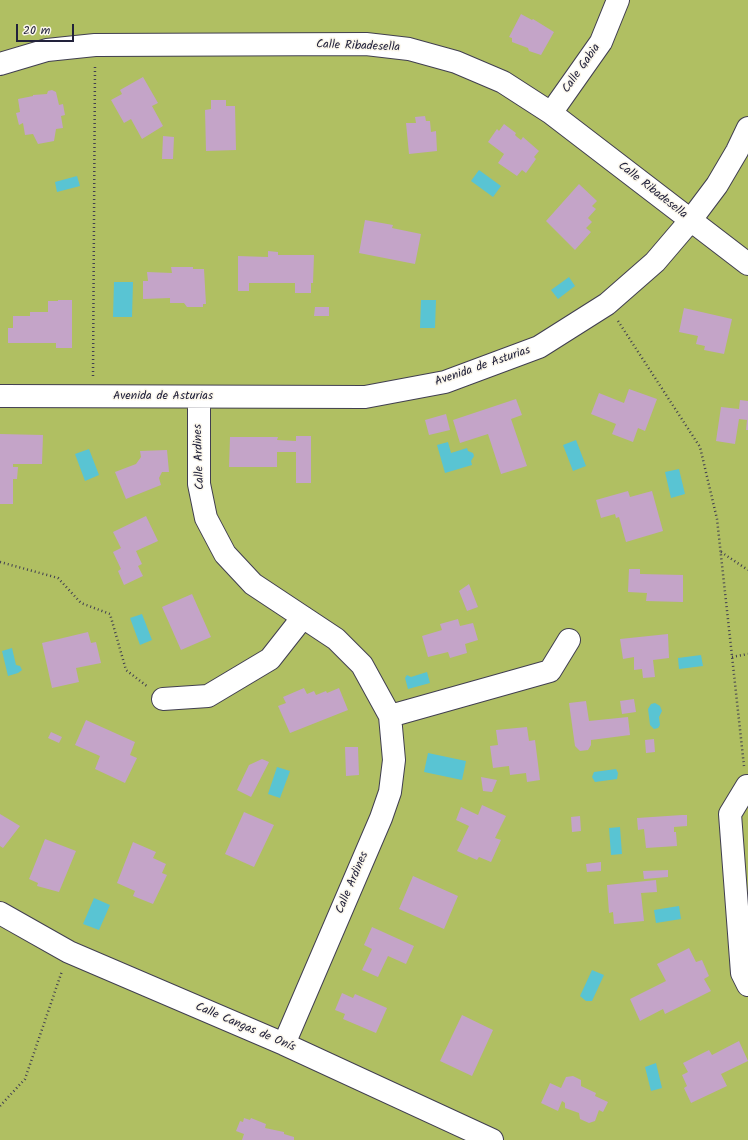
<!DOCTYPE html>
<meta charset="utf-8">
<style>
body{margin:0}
#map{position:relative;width:748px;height:1140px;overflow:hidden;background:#efe4c7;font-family:Kalam,sans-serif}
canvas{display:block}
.scale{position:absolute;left:16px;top:24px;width:58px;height:18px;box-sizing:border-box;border:2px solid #22223b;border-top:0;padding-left:5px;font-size:12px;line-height:14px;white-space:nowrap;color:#22223b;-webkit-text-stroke:3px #fbf7ec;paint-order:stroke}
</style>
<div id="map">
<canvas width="748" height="1140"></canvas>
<div class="scale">20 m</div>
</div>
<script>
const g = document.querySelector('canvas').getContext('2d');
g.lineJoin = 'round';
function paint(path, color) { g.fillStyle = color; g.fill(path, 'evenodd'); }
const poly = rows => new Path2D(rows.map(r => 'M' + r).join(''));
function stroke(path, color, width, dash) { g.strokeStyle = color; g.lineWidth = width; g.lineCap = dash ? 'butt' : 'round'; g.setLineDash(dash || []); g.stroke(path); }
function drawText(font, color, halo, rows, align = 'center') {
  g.font = font + ' Kalam,sans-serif'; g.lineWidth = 3; g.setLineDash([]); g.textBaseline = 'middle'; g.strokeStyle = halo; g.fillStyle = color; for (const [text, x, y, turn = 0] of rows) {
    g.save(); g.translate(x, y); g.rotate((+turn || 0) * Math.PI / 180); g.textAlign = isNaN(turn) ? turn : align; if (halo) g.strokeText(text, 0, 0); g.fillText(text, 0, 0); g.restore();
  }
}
paint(poly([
 [0,0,748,0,748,1140,0,1140]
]), '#b0bf62');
paint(poly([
 [479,170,501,186,493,197,471,181],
 [77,176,80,186,57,192,55,182],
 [569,277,575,286,558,299,551,290],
 [114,282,133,282,132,317,113,317],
 [421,300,436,300,435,328,420,328],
 [576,440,586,466,573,471,563,445],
 [448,442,451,453,467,448,468,451,473,453,474,456,471,461,472,465,445,473,437,445],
 [89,449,99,475,85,481,75,454],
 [679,469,685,494,671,498,665,472],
 [142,614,152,640,140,645,130,618],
 [12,648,16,665,20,666,22,670,18,673,8,676,2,651],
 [701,655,703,666,679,669,678,658],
 [427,672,430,683,408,689,405,678,407,675,411,677],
 [655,703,660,706,662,711,659,717,660,725,658,728,654,729,650,725,648,709,651,704],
 [428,753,466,761,462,780,424,772],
 [277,767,290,771,280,798,268,794],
 [616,769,618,773,617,779,595,782,592,777,594,772],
 [620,827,622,854,611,855,609,828],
 [94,898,110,905,99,930,83,924],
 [679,906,681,919,656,923,654,910],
 [592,970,604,975,592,1001,586,1001,580,996],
 [656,1063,662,1088,651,1091,645,1067]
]), '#59c4d3');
paint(poly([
 [521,14,532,20,533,19,554,32,541,55,529,51,528,48,512,42,512,38,509,37],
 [143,77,158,103,152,106,163,126,142,139,131,119,124,123,111,100,122,94,120,90],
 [52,90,56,92,59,105,63,104,65,115,61,116,63,128,56,129,54,141,38,144,33,134,25,135,23,123,19,125,16,113,20,112,18,99,33,96,33,95,47,94,48,91],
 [211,100,226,100,226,106,235,106,236,150,206,151,205,110,211,109],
 [425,116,426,121,430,121,431,132,436,131,437,151,409,154,406,123,416,123,415,117],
 [504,124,516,133,515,135,517,137,521,140,523,137,539,151,534,157,536,159,526,173,522,170,517,176,498,163,504,154,488,142,497,129,499,131],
 [163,136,174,137,173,159,162,159],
 [579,184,597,201,592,206,596,209,588,218,592,222,586,228,591,232,575,250,546,221],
 [365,220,393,225,392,228,421,234,415,264,359,253],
 [268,251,278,252,278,255,314,255,313,283,311,283,311,293,295,293,295,283,249,283,249,291,238,291,238,256,268,257],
 [171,267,193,267,193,269,204,269,206,304,203,304,203,307,187,307,184,303,170,303,170,298,143,299,143,281,148,281,147,272,172,273],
 [58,300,72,300,72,348,56,348,56,343,8,343,8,328,13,328,13,316,30,316,30,312,48,312,48,301,58,301],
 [315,307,329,307,329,316,314,316],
 [684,308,732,319,724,354,704,350,705,346,696,344,698,336,679,332],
 [629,389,657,399,645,431,638,428,633,442,612,434,616,424,591,414,599,393,624,403],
 [516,399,522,415,511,419,527,466,501,474,488,434,460,443,453,420],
 [740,400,748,401,748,430,746,430,747,420,739,419,735,444,716,441,721,407,739,409],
 [446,414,450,430,429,435,425,420],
 [0,434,43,435,42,464,13,464,13,467,18,467,17,479,13,479,13,504,0,504],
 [296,436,311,436,311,483,296,483,296,452,277,452,277,467,229,467,230,437,278,437,277,440,296,441],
 [167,450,169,472,162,472,159,478,161,485,126,499,115,472,136,464,141,457,140,451],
 [628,491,630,497,652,491,663,531,626,542,619,517,616,518,615,514,601,518,596,500],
 [146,516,158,541,136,551,142,564,138,566,143,576,124,585,118,571,121,569,113,552,121,548,113,532],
 [629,569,640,569,640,574,683,575,683,602,646,601,647,593,628,592],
 [469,584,478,607,467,611,459,591],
 [192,594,211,637,181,650,162,607],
 [458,619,460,626,473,623,478,640,465,644,467,653,450,658,448,652,428,657,422,636,442,630,440,624],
 [88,632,91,643,96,642,101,663,76,668,79,682,52,688,42,643],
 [668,634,669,658,653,660,655,677,643,678,642,669,634,670,634,657,623,659,620,639],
 [304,688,307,694,314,691,316,695,326,691,327,693,339,688,348,710,290,733,278,706,286,703,283,697],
 [634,699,636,712,622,714,620,701],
 [586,701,589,721,628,717,630,735,591,740,591,745,588,750,580,751,575,746,569,703],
 [86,720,135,742,130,755,137,758,125,783,95,769,100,756,75,745],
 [527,727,529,741,535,740,540,780,527,782,526,773,510,775,509,766,493,768,490,746,498,745,496,730],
 [51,732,62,737,59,743,48,738],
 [654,739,655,752,646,753,645,740],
 [345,747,358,747,359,775,346,776],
 [262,759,269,762,251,797,237,790,249,765],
 [481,777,497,780,492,792,483,791],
 [482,805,506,816,495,838,501,840,491,862,479,857,477,860,457,851,469,826,456,820,461,807,478,815],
 [244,812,274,825,254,867,225,854],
 [0,814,20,826,3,848,0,846],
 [682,815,687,815,687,826,674,827,674,832,676,832,677,846,646,848,644,829,638,830,637,818],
 [580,816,581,831,572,832,571,817],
 [45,839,76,851,59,892,37,886,38,883,29,879],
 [133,842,156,852,153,858,166,864,162,873,167,875,153,904,133,896,135,891,117,883],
 [601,862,601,871,587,872,586,864],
 [668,870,668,877,644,879,643,871],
 [413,876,458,896,444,929,399,909],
 [656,880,657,892,641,893,644,921,614,924,613,912,609,913,607,885],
 [372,927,414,946,406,964,388,956,378,977,362,970,372,949,364,945],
 [689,948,696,962,702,960,709,976,704,979,711,991,665,1014,663,1009,640,1021,630,999,666,981,657,964],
 [342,993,353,998,355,994,387,1008,376,1033,343,1019,345,1014,335,1010],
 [462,1015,493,1030,472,1076,440,1061],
 [739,1041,748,1061,721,1074,727,1086,691,1103,684,1088,687,1086,682,1075,688,1072,683,1063,709,1050,712,1055],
 [573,1076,581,1080,581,1086,596,1093,595,1096,608,1102,603,1112,599,1110,595,1121,589,1123,580,1119,579,1113,565,1108,565,1103,562,1101,558,1111,541,1103,550,1083,561,1088,566,1077],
 [244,1118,250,1120,251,1118,266,1124,265,1128,284,1132,284,1134,294,1137,294,1140,242,1140,244,1134,236,1131,240,1121,243,1122]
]), '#c4a4c8');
const minor = poly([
 [0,64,47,50,95,45,366,44,409,49,456,62,503,82,551,113,748,264],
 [551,113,601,42,618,0],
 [0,396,365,397,445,382,539,347,607,304,655,262,690,221,717,185,737,151,748,128],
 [199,397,199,484,206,518,225,554,253,584,336,639,362,665,390,716,394,760,390,792,381,818,284,1044],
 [163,699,208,696,270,659,303,617],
 [390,716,550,671,569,640],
 [747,786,730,814,742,973,748,985],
 [0,913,69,952,284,1044,492,1140]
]);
stroke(minor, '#413f50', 24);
stroke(poly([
 [618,321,700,447,717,519,744,766],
 [93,376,95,65],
 [721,552,748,570],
 [0,562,58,578,81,603,110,614,126,670,148,687],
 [732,657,748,654],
 [0,1106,25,1079,62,971]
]), '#413f50', 2.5, [1, 3]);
stroke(minor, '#fff', 22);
drawText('12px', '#22223b', '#fbf7ec', [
 ["Calle Ribadesella",358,47,2],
 ["Calle Gabia",582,69,-55],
 ["Calle Ribadesella",652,191,38],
 ["Avenida de Asturias",483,367,-19],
 ["Avenida de Asturias",163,397],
 ["Calle Ardines",200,457,-92],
 ["Calle Ardines",353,883,-67],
 ["Calle Cangas de Onís",245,1028,23]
]);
</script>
